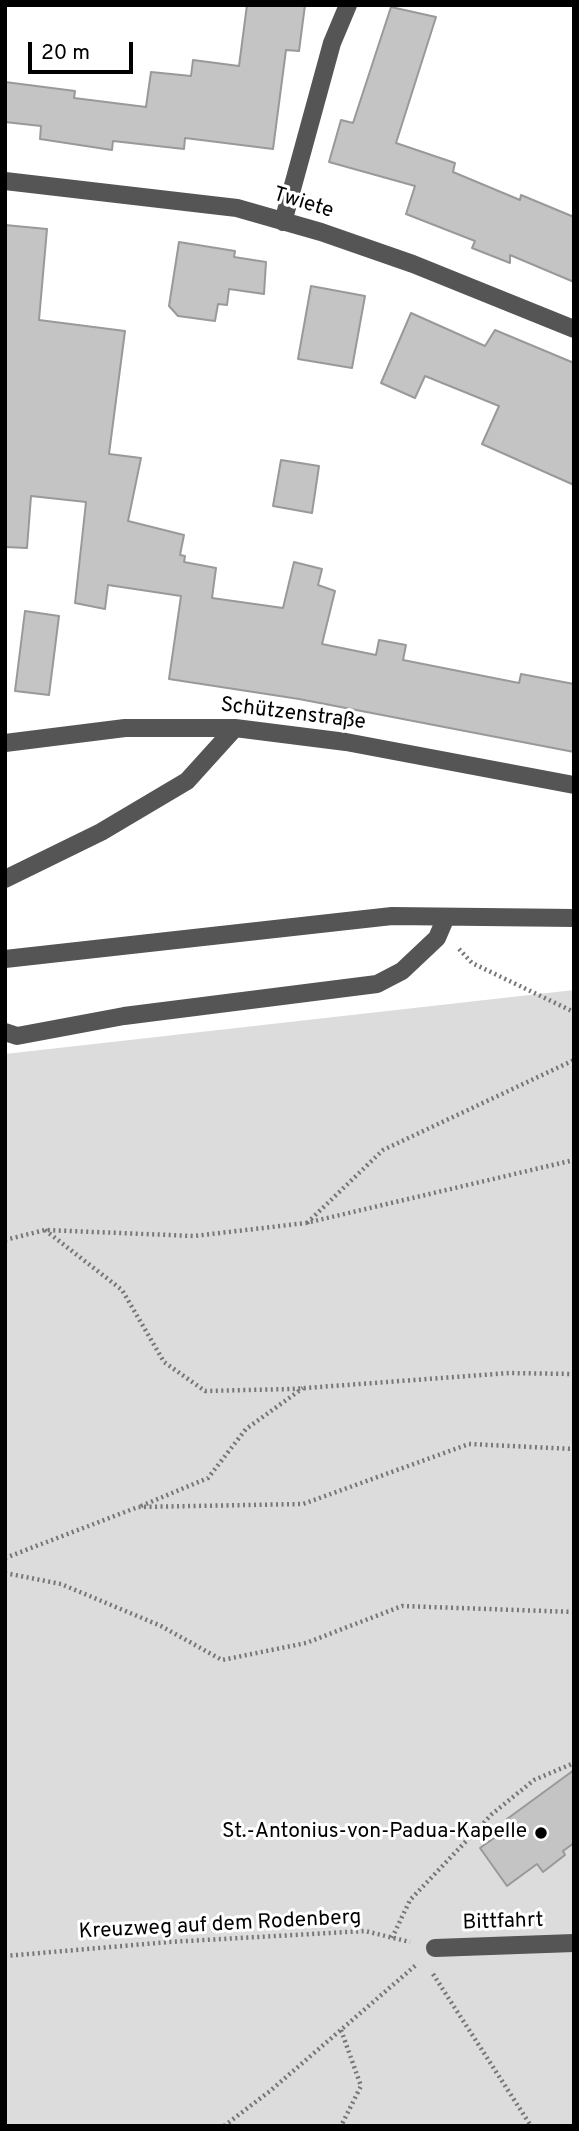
<!DOCTYPE html>
<meta charset="utf-8">
<style>
body{margin:0}
#map{position:relative;width:579px;height:2131px;overflow:hidden;background:#fff;font-family:Overpass,sans-serif}
canvas{display:block}
.frame{position:absolute;inset:0;border:7px solid #000;pointer-events:none}
.scale{position:absolute;left:28px;top:42px;width:105px;height:32px;box-sizing:border-box;border:4px solid #000;border-top:0;padding-left:9px;font-size:21px;line-height:24px;white-space:nowrap;color:#000;-webkit-text-stroke:5px #fff;paint-order:stroke}
</style>
<div id="map">
<canvas width="579" height="2131"></canvas>
<div class="frame"></div>
<div class="scale">20 m</div>
</div>
<script>
const g = document.querySelector('canvas').getContext('2d');
g.lineJoin = 'round';
function paint(path, color) { g.fillStyle = color; g.fill(path, 'evenodd'); }
const poly = rows => new Path2D(rows.map(r => 'M' + r).join(''));
function stroke(path, color, width, dash) { g.strokeStyle = color; g.lineWidth = width; g.lineCap = dash ? 'butt' : 'round'; g.setLineDash(dash || []); g.stroke(path); }
function drawText(font, color, halo, rows, align = 'center') {
  g.font = font + ' Overpass,sans-serif'; g.lineWidth = 6; g.setLineDash([]); g.textBaseline = 'middle'; g.strokeStyle = halo; g.fillStyle = color; for (const [text, x, y, turn = 0] of rows) {
    g.save(); g.translate(x, y); g.rotate((+turn || 0) * Math.PI / 180); g.textAlign = isNaN(turn) ? turn : align; if (halo) g.strokeText(text, 0, 0); g.fillText(text, 0, 0); g.restore();
  }
}
paint(poly([
 [574,990,574,2126,5,2126,5,1054]
]), '#dcdcdc');
const building = poly([
 [247,5,305,5,299,51,286,50,273,149,185,138,184,149,113,141,112,150,40,139,41,126,5,122,5,82,75,91,74,98,146,107,151,72,191,76,193,60,239,66,247,5],
 [391,7,436,17,396,143,455,163,453,172,520,200,521,195,574,217,574,282,510,255,510,263,472,248,475,241,406,214,415,186,329,162,341,120,353,123,391,7],
 [5,225,47,229,39,320,125,331,109,454,141,458,128,521,184,535,180,555,185,556,184,562,216,568,212,598,283,608,294,562,322,569,318,585,335,591,322,644,376,655,379,640,406,645,403,660,519,683,521,674,574,684,574,752,299,699,169,679,181,596,108,585,105,609,75,603,86,502,31,496,27,548,5,547,5,225],
 [179,242,235,251,234,257,266,262,264,294,229,289,227,305,218,304,215,321,178,316,169,306,179,242],
 [311,286,365,296,352,368,298,359,311,286],
 [411,313,485,346,495,330,574,363,574,485,482,444,499,406,425,376,415,398,381,383,411,313],
 [281,460,319,466,312,513,273,506,281,460],
 [25,611,59,616,49,695,15,691,25,611],
 [574,1770,574,1843,563,1851,565,1855,543,1872,537,1864,507,1886,480,1848,511,1826,507,1819,574,1770]
]);
paint(building, '#c4c4c4');
stroke(building, '#999', 2);
stroke(poly([
 [459,949,472,963,574,1012],
 [307,1223,383,1150,574,1060],
 [45,1230,122,1290,164,1362,205,1391,292,1389,509,1373,574,1374],
 [5,1240,45,1230,194,1236,306,1223,574,1160],
 [141,1506,208,1478,246,1429,303,1388],
 [5,1558,138,1507,303,1504,469,1444,574,1449],
 [5,1573,61,1584,161,1626,222,1660,306,1643,402,1606,574,1612],
 [392,1938,410,1900,492,1814,534,1780,574,1763],
 [5,1956,169,1942,365,1931,410,1942],
 [433,1974,531,2126],
 [341,2030,361,2086,341,2126],
 [224,2126,270,2091,416,1965]
]), '#777', 4.5, [2, 3.5]);
stroke(poly([
 [5,181,237,208,321,232,413,264,574,329],
 [283,222,332,43,348,5],
 [5,743,125,728,235,728,346,742,574,785],
 [5,879,101,832,187,781,235,728],
 [5,959,392,916,574,918],
 [5,1032,17,1036,124,1016,377,984,402,971,437,938,446,917],
 [435,1948,574,1943]
]), '#555', 18);
for (const [x, y, r, color] of [
 [541,1833,7,"#000"]
]) { const dot = new Path2D(); dot.arc(x, y, r, 0, 2 * Math.PI); g.fillStyle = color; g.fill(dot); stroke(dot, '#fff', 2.5); }
drawText('21px', '#000', '#fff', [
 ["Twiete",303,204,17],
 ["Schützenstraße",293,715,7],
 ["Bittfahrt",503,1923,-2],
 ["Kreuzweg auf dem Rodenberg",220,1926,-3]
]);
drawText('21px', '#000', '#fff', [
 ["St.-Antonius-von-Padua-Kapelle",527,1833]
], 'right');
</script>
